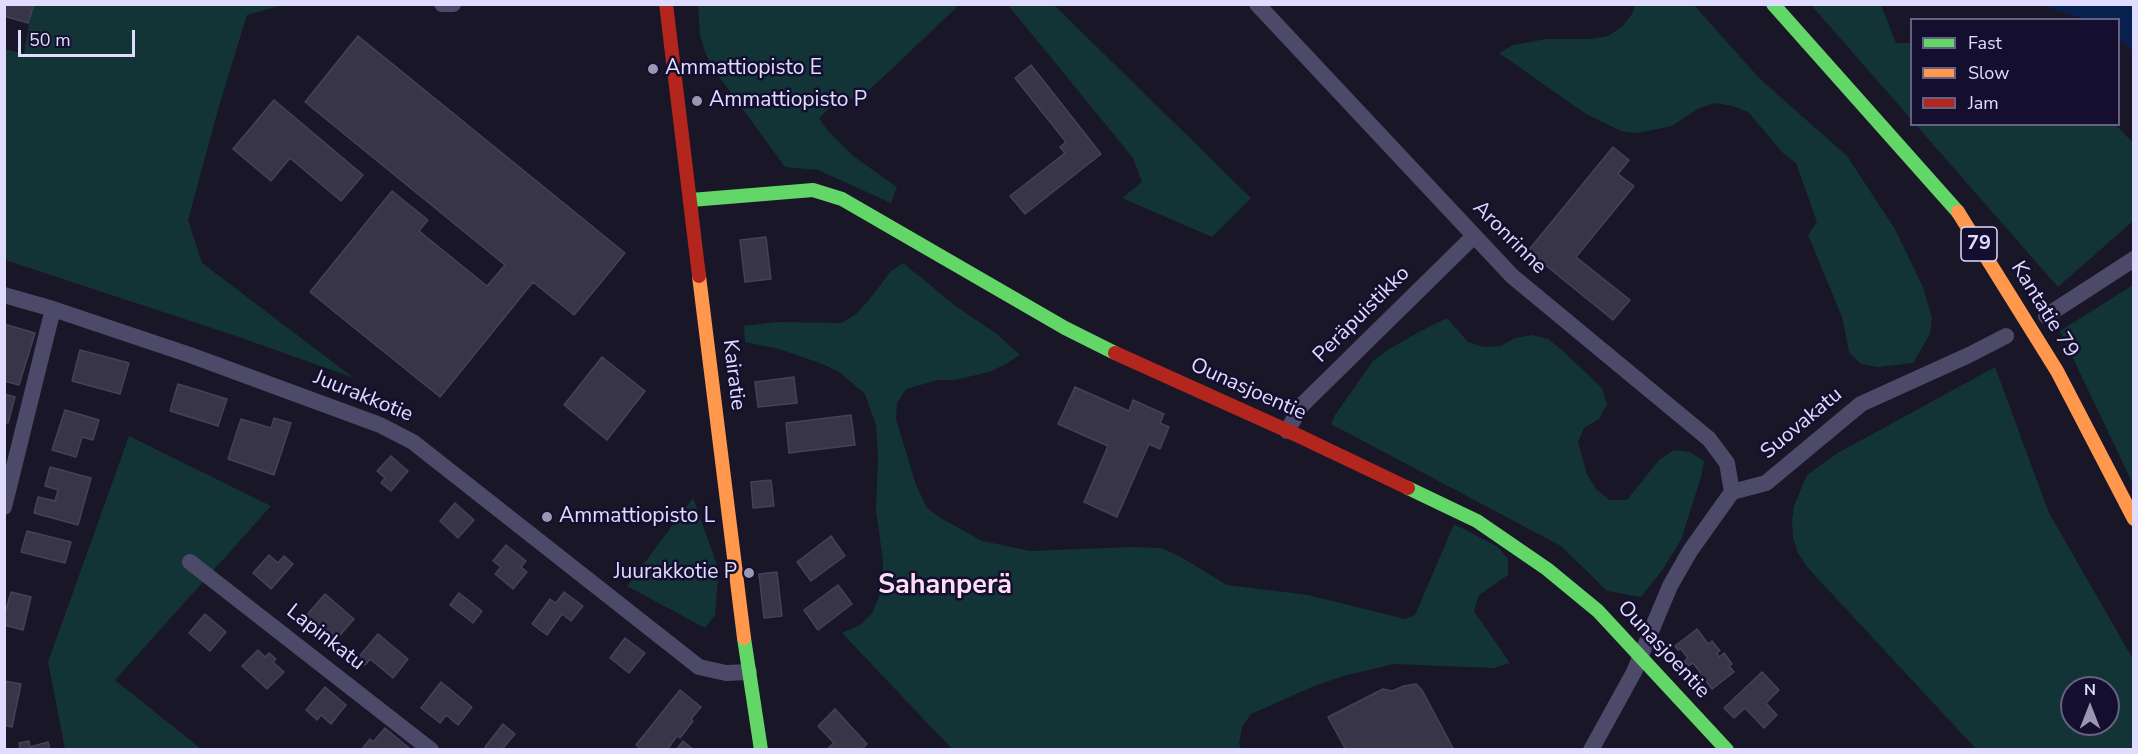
<!DOCTYPE html>
<meta charset="utf-8">
<style>
body{margin:0}
#map{position:relative;width:2138px;height:754px;overflow:hidden;background:#191627;font-family:"Nunito Sans",sans-serif}
canvas{display:block}
.frame{position:absolute;inset:0;border:6px solid #e0dcff;pointer-events:none}
.legend{position:absolute;left:1910px;top:18px;width:210px;height:108px;box-sizing:border-box;background:#140f2e;border:2px solid #666182;margin:0;padding:8px 10px;list-style:none;font-size:18px;color:#e0dcff}
.legend li{display:flex;align-items:center;gap:12px;height:30px}
.legend b{width:30px;border:2px solid #666182}
.north{position:absolute;left:2060px;top:676px;width:60px;height:60px;box-sizing:border-box;background:#140f2e;border:2px solid #666182;border-radius:50%;rotate:0deg;font-size:16px;font-weight:700;line-height:24px;text-align:center;color:#e0dcff}
.north::after{content:'';display:block;margin:auto;width:21px;height:27px;background:#9a97b3;clip-path:polygon(50% 0,100% 100%,50% 72%,0 100%)}
.scale{position:absolute;left:18px;top:30px;width:117px;height:27px;box-sizing:border-box;border:3px solid #e0dcff;border-top:0;padding-left:8px;font-size:18px;line-height:21px;white-space:nowrap;color:#e0dcff;-webkit-text-stroke:4px #140f2e;paint-order:stroke}
</style>
<div id="map">
<canvas width="2138" height="754"></canvas>
<div class="frame"></div>
<ul class="legend">
<li><b style="height:8px;background:#63d668"></b>Fast</li>
<li><b style="height:8px;background:#ff974d"></b>Slow</li>
<li><b style="height:8px;background:#b3261e"></b>Jam</li>
</ul>
<div class="north">N</div>
<div class="scale">50 m</div>
</div>
<script>
const g = document.querySelector('canvas').getContext('2d');
g.lineJoin = 'round';
function paint(path, color) { g.fillStyle = color; g.fill(path, 'evenodd'); }
const poly = rows => new Path2D(rows.map(r => 'M' + r).join(''));
function stroke(path, color, width, dash) { g.strokeStyle = color; g.lineWidth = width; g.lineCap = dash ? 'butt' : 'round'; g.setLineDash(dash || []); g.stroke(path); }
function drawText(font, color, halo, rows, align = 'center') {
  g.font = font + ' "Nunito Sans",sans-serif'; g.lineWidth = 5; g.setLineDash([]); g.textBaseline = 'middle'; g.strokeStyle = halo; g.fillStyle = color; for (const [text, x, y, turn = 0] of rows) {
    g.save(); g.translate(x, y); g.rotate((+turn || 0) * Math.PI / 180); g.textAlign = isNaN(turn) ? turn : align; if (halo) g.strokeText(text, 0, 0); g.fillText(text, 0, 0); g.restore();
  }
}
paint(poly([
 [32,5,283,5,247,15,219,106,188,220,202,263,354,378,236,336,5,260,5,49,24,54],
 [698,5,959,5,878,82,862,95,832,106,819,118,828,131,853,156,897,187,891,203,818,170,785,167,712,67,705,52,700,36],
 [1008,5,1054,5,1251,198,1212,237,1122,198,1142,182,1133,158],
 [1635,5,1694,5,1760,79,1847,156,1895,229,1923,287,1932,318,1930,334,1913,363,1878,367,1861,364,1849,352,1842,317,1808,235,1817,222,1796,163,1783,153,1748,112,1733,106,1715,103,1699,108,1672,126,1638,133,1621,131,1586,114,1499,53,1513,45,1546,39,1592,39,1608,36,1622,27,1632,14],
 [1811,5,1881,5,1896,43,1911,43,1911,119],
 [1916,125,2116,125,2133,143,2133,221,2058,287],
 [903,263,957,307,997,334,1020,355,1006,364,989,372,955,380,938,380,906,389,897,403,896,419,916,485,927,508,939,517,982,541,1031,551,1131,547,1162,548,1181,557,1227,585,1308,595,1405,619,1415,615,1454,524,1498,547,1508,559,1508,575,1479,595,1474,611,1510,663,1494,668,1394,664,1343,676,1312,687,1251,714,1242,727,1239,744,1241,749,952,749,842,633,860,625,872,613,879,597,883,580,883,561,876,510,878,458,876,425,865,394,839,372,825,365,779,349,745,342,744,326,776,322,842,323,856,314,869,300,890,272],
 [2133,285,2133,484,2060,331],
 [1447,318,1468,342,1484,347,1501,346,1515,338,1532,335,1548,339,1562,350,1602,388,1607,404,1599,419,1584,428,1578,442,1587,474,1596,489,1610,500,1627,500,1659,460,1674,450,1690,452,1704,461,1701,477,1681,540,1663,569,1641,597,1607,591,1561,546,1331,424,1335,415,1373,361,1386,351,1417,333],
 [1995,367,2049,513,2133,659,2133,749,1976,749,1807,567,1798,553,1793,538,1792,521,1794,506,1807,475,1836,454],
 [2072,688,2108,688,2108,724,2072,724],
 [129,436,271,506,115,680,201,749,65,749,48,662],
 [693,498,716,562,718,579,715,615,705,628,627,586]
]), '#123436');
paint(poly([
 [2041,5,2133,5,2133,52,2119,38,2118,20,2083,19]
]), '#07204d');
const building = poly([
 [4,4,34,4,28,23,4,16,4,4],
 [358,36,625,253,574,315,533,282,440,397,310,292,392,191,428,220,419,231,487,286,505,265,305,102,358,36],
 [1031,65,1101,154,1025,214,1010,196,1065,153,1060,147,1066,142,1015,78,1031,65],
 [274,100,363,175,341,201,290,158,271,181,233,149,274,100],
 [1613,147,1629,160,1618,174,1634,186,1576,257,1630,300,1613,320,1528,251,1613,147],
 [766,237,771,279,745,282,740,240,766,237],
 [4,324,35,333,19,385,4,381,4,324],
 [80,350,129,363,120,394,72,381,80,350],
 [602,357,645,391,607,440,564,405,602,357],
 [794,377,797,403,758,407,755,382,794,377],
 [178,384,227,399,218,426,170,411,178,384],
 [1075,387,1129,411,1133,400,1164,414,1160,423,1169,427,1160,449,1149,444,1117,517,1084,502,1108,446,1058,424,1075,387],
 [4,394,15,397,8,423,4,422,4,394],
 [65,410,99,420,93,440,82,437,76,457,52,450,65,410],
 [851,415,855,445,789,453,786,423,851,415],
 [274,418,291,423,274,475,228,459,241,419,271,428,274,418],
 [391,456,408,471,391,491,381,483,385,478,377,471,391,456],
 [50,467,91,478,78,525,34,513,38,497,55,501,58,490,45,486,50,467],
 [771,480,774,506,753,508,751,482,771,480],
 [455,503,474,520,458,538,440,521,455,503],
 [27,531,71,542,65,563,21,552,27,531],
 [831,536,845,556,811,581,797,562,831,536],
 [506,545,526,561,521,567,527,572,513,589,495,574,501,567,493,561,506,545],
 [269,555,278,563,284,556,293,564,271,589,253,573,269,555],
 [777,572,782,616,764,618,759,574,777,572],
 [838,585,852,604,818,630,804,610,838,585],
 [11,592,31,597,23,630,4,625,4,617,11,592],
 [564,592,583,606,571,621,562,614,547,635,532,624,550,599,556,603,564,592],
 [459,593,482,611,473,623,450,605,459,593],
 [325,594,354,619,335,641,306,616,325,594],
 [205,614,226,632,210,651,189,633,205,614],
 [1697,629,1708,644,1712,641,1720,651,1717,653,1719,657,1724,653,1732,664,1729,666,1734,672,1712,689,1703,677,1700,680,1697,675,1700,672,1693,663,1688,666,1684,661,1688,658,1681,649,1678,650,1675,646,1697,629],
 [378,634,408,659,393,678,370,659,365,665,357,659,378,634],
 [625,638,645,653,629,673,610,658,625,638],
 [258,650,265,657,269,653,276,659,273,662,284,672,267,689,242,666,258,650],
 [1762,672,1779,690,1766,703,1777,715,1764,728,1745,708,1734,718,1724,708,1762,672],
 [4,681,21,684,12,727,4,725,4,681],
 [441,682,472,707,458,725,446,715,440,723,421,708,441,682],
 [1416,684,1422,690,1454,750,1346,750,1328,717,1383,689,1392,691,1404,686,1416,684],
 [325,687,346,705,331,724,321,715,317,720,306,710,325,687],
 [680,690,701,707,691,719,693,721,680,738,677,736,667,750,642,750,636,745,680,690],
 [835,709,867,744,861,750,831,750,829,747,834,743,818,726,835,709],
 [503,724,515,734,503,748,506,750,488,750,485,747,503,724],
 [385,728,409,748,407,750,361,750,370,739,373,742,385,728],
 [29,741,30,747,48,742,50,750,16,750,20,748,19,743,29,741],
 [683,741,694,750,676,750,683,741]
]);
paint(building, '#383548');
stroke(building, '#45415b', 1.5);
stroke(poly([
 [442,4,453,4],
 [1257,4,1512,276,1709,439,1727,463,1732,492],
 [4,295,53,309,190,355,380,425,413,442,699,667,726,673,749,672],
 [2046,316,2134,259],
 [1287,431,1302,405,1474,236],
 [4,507,53,309],
 [190,562,431,750],
 [1591,750,1634,672,1670,586,1690,551,1732,492,1766,483,1861,404,1969,355,2006,336]
]), '#4c4a68', 16);
stroke(poly([
 [1773,4,1958,212],
 [691,200,813,190,842,199,1065,328,1115,353],
 [1408,488,1477,521,1547,569,1598,611,1727,750],
 [744,638,761,750]
]), '#63d668', 14);
stroke(poly([
 [1958,212,2057,371,2134,519],
 [699,276,744,638]
]), '#ff974d', 14);
stroke(poly([
 [666,4,699,276],
 [1115,353,1299,436,1408,488]
]), '#b3261e', 14);
for (const [x, y, r, color] of [
 [653,69,6,"#9a97b3"],
 [697,101,6,"#9a97b3"],
 [547,517,6,"#9a97b3"],
 [749,573,6,"#9a97b3"]
]) { const dot = new Path2D(); dot.arc(x, y, r, 0, 2 * Math.PI); g.fillStyle = color; g.fill(dot); stroke(dot, '#140f2e', 2); }
for (const [x, y, w] of [
 [1979,244,36]
]) { const box = new Path2D(); box.roundRect(x - w / 2, y - 17, w, 34, 4.5); g.fillStyle = '#140f2e'; g.fill(box); stroke(box, '#e0dcff', 1.5); }
drawText('bold 20px', '#e0dcff', null, [
 ["79",1979,244]
]);
drawText('21px', '#e0dcff', '#140f2e', [
 ["Ammattiopisto E",665,69],
 ["Ammattiopisto P",709,101],
 ["Ammattiopisto L",559,517],
 ["Juurakkotie P",737,573,"right"]
], 'left');
drawText('21px', '#e0dcff', '#140f2e', [
 ["Aronrinne",1509,238,45],
 ["Kantatie 79",2044,310,58],
 ["Peräpuistikko",1362,315,-45],
 ["Kairatie",733,375,83],
 ["Ounasjoentie",1248,390,24],
 ["Juurakkotie",363,397,22],
 ["Suovakatu",1802,424,-40],
 ["Lapinkatu",325,638,38],
 ["Ounasjoentie",1663,650,47]
]);
drawText('bold 27px', '#ffdef3', '#140f2e', [
 ["Sahanperä",945,586]
]);
</script>
